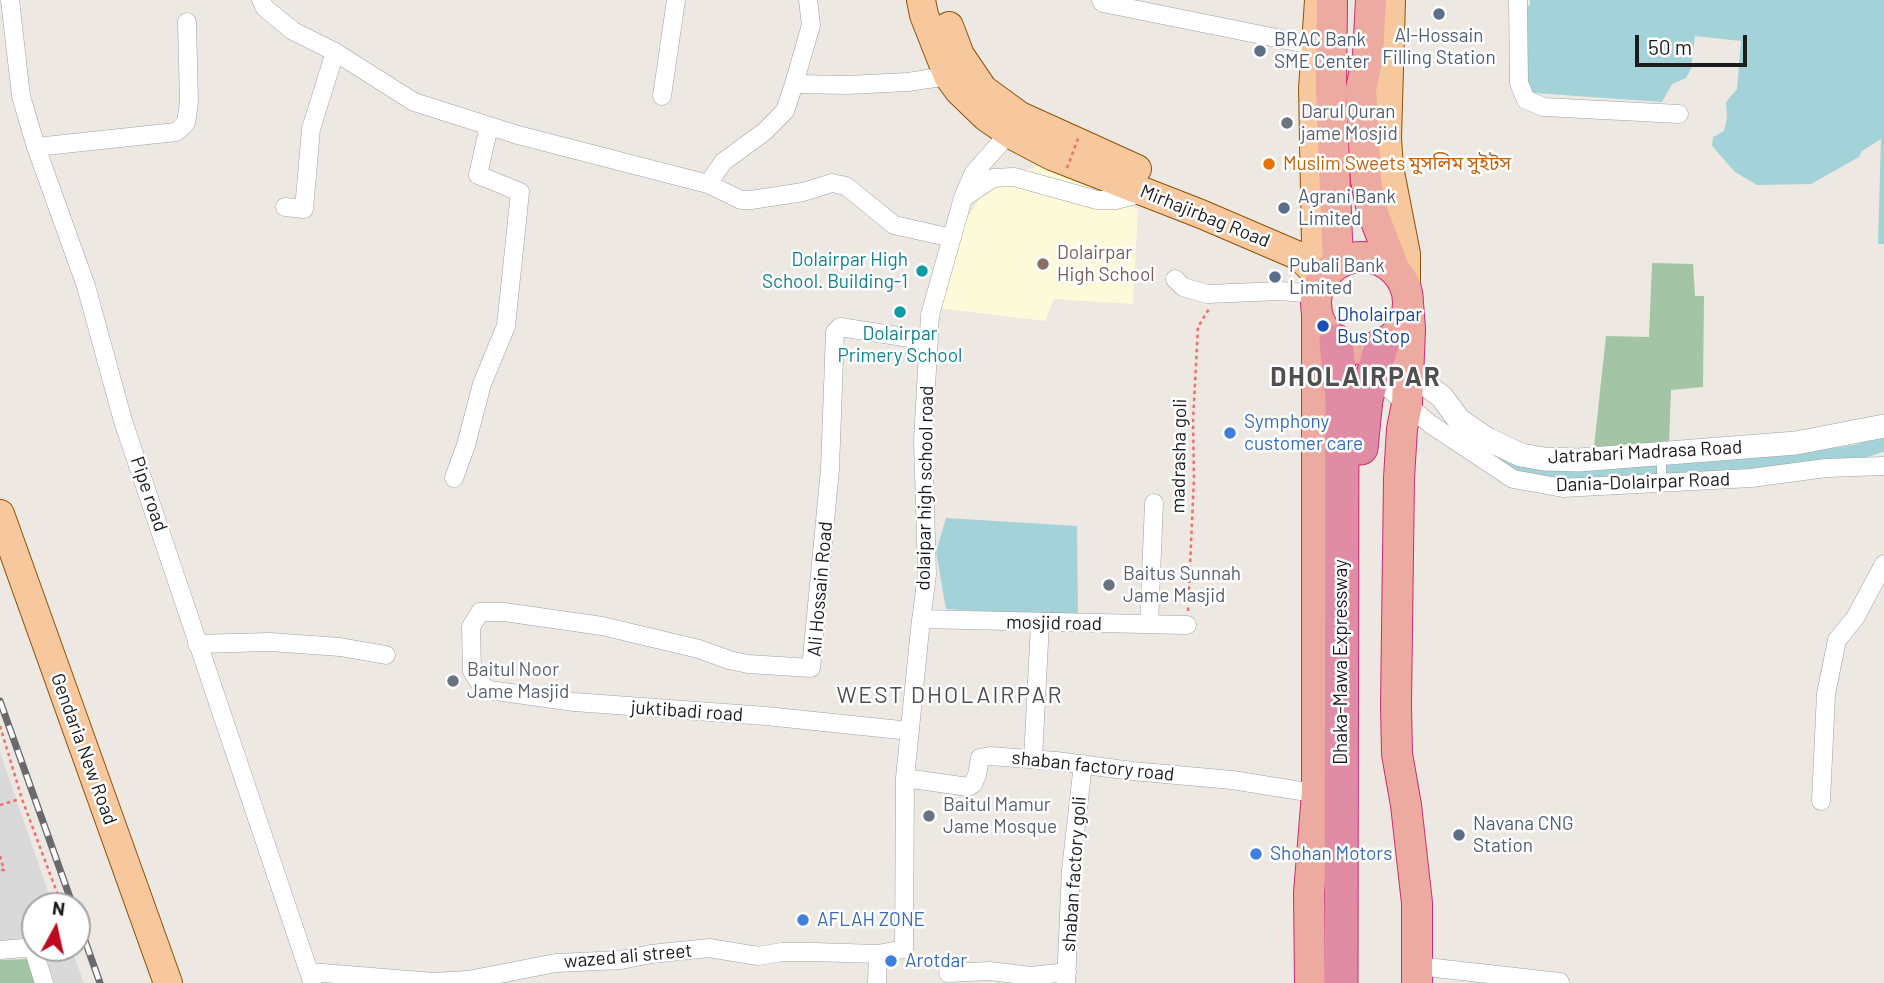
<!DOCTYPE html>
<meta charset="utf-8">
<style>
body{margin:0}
#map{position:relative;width:1884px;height:983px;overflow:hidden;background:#ede8e2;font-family:Barlow,sans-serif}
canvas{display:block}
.north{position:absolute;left:21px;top:892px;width:70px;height:70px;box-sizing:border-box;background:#fff;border:2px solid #a4a4a4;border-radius:50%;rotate:8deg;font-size:19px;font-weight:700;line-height:28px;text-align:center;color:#1c1c1c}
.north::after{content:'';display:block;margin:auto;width:24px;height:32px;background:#bd0a1c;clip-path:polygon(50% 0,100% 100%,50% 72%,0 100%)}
.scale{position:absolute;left:1635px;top:35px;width:112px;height:32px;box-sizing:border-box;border:4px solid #1c1c1c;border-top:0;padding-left:9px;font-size:21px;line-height:24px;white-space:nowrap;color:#1c1c1c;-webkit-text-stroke:5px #fff;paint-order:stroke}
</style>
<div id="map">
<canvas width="1884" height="983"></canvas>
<div class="north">N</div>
<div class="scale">50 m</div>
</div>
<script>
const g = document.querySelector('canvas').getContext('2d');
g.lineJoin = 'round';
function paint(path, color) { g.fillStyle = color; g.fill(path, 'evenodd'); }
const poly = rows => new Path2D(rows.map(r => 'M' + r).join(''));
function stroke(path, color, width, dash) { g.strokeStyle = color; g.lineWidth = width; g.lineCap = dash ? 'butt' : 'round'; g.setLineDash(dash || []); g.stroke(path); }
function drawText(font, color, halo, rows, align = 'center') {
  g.font = font + ' Barlow,"Noto Sans Bengali",sans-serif'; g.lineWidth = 5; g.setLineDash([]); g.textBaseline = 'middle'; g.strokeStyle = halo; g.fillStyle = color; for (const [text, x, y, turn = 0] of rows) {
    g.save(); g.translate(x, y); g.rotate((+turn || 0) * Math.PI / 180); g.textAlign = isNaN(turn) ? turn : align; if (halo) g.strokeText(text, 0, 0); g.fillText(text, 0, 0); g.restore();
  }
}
paint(poly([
 [0,752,53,906,35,906,35,937,0,941],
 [52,948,71,948,84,983,54,983,43,950]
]), '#dad9d9');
paint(poly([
 [1041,166,1138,209,1133,304,1054,299,1045,321,938,308,961,228,981,196,1019,172]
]), '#fdfada');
paint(poly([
 [1652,263,1693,264,1695,296,1704,296,1703,387,1671,390,1669,443,1594,447,1606,336,1649,337],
 [28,959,35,983,0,983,0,960]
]), '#a4c4a6');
paint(poly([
 [1530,0,1884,0,1884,244,1878,244,1881,139,1862,151,1859,157,1811,184,1757,185,1735,172,1718,153,1712,145,1713,137,1724,131,1727,118,1726,102,1737,89,1741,41,1695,36,1691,69,1686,78,1672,84,1662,102,1534,93,1525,85,1526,8,1530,5],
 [946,518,1077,526,1078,613,1013,613,946,609,936,552]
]), '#a4d2d9');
stroke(poly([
 [1478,447,1522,468,1557,476,1797,461,1855,453,1884,443]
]), '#a4d2d9', 16);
const service = poly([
 [1661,454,1662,483]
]);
const minor = poly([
 [10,0,21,96,36,147,86,286,123,421,312,981],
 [261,0,265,8,293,31,335,52,414,102,518,135,708,184,723,162,764,132,785,111,794,84,847,85,908,82,948,76,951,70],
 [1101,0,1103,3,1316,46],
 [1518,0,1519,83,1526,100,1544,107,1679,114],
 [794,84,811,25,808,0],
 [662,96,676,0],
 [36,147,176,132,186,123,189,102,187,22],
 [708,184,741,200,751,200,803,192,832,183,846,186,894,225,952,238],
 [963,198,973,174,1009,133],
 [285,207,304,209,311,129,335,52],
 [1175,279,1183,287,1207,294,1281,291,1317,294],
 [1389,389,1430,424,1513,479,1563,488,1751,478,1826,468,1884,466],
 [454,478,466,445,482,384,506,326,520,192,478,175,489,126],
 [921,619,1187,625],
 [1149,624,1154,503],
 [197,644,270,642,340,647,386,655],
 [910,731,766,716,574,702,489,690,479,682,472,671,471,627,480,612,504,612,602,626,699,649,729,660,748,664,811,668,830,469,835,332,840,327,929,341],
 [1033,759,1040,623],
 [905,778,968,787,973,784,977,775,980,758,990,756,1056,761,1132,771,1232,780,1301,791],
 [1821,801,1826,694,1837,640,1855,618,1884,564],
 [77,929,80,927],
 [33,948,44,983],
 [0,950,35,947],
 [1417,966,1560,982],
 [310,972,434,982,468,980,556,963,621,960,651,954,709,948,758,956,782,952,814,952,878,954,904,949,905,778,920,629,927,574,923,441,930,315,963,198,993,178,1014,177,1097,200,1116,200,1143,193],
 [948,973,990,971,1031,976,1067,972],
 [877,983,878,954],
 [1066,983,1071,870,1083,764]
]);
const tertiary = poly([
 [1398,363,1442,397,1459,420,1487,439,1521,455,1544,459,1579,460,1796,443,1884,426]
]);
const primary = poly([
 [921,0,924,15,948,76,959,91,986,117,1012,135,1052,156,1201,214,1299,256,1314,271,1319,285],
 [1319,0,1313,89,1316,245,1319,280],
 [1391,0,1387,138,1389,167,1406,254,1406,290],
 [949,26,960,55,983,89,1020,116,1137,169],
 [0,514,168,983]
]);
const trunk = poly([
 [1332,0,1331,89,1338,264],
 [1371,0,1368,55,1361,89,1366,181,1372,211,1395,271],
 '1316 303a46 46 0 1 1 92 0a46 46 0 1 1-92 0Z',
 [1408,303,1410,329,1407,404,1402,429,1399,478,1396,705,1397,754,1406,805,1417,903,1417,983],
 [1310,983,1309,893,1317,793,1317,312]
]);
const motorway = poly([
 [1336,341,1342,399,1341,983],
 [1361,448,1366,399,1382,344]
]);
stroke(service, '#a0a0a0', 10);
stroke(minor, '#a0a0a0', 19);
stroke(tertiary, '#a0a0a0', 24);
stroke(primary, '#8c5307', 30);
stroke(trunk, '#cd2c74', 32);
stroke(motorway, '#cd2c74', 35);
stroke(poly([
 [1188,611,1194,478,1193,421,1198,327,1209,309],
 [0,726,22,799,62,906],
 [0,805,20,799],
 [0,856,4,870,0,870]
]), '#f26d6d', 2.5, [3.5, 3.5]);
stroke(service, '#fff', 9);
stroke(minor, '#fff', 18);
stroke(tertiary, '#fff', 23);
stroke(primary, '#f7c79d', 28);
stroke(trunk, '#ecaaa1', 30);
stroke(motorway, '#e18ca5', 33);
const rail = poly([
 [0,701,73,906],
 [77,918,100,983]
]);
stroke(rail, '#6a6a6a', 7);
stroke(rail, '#fff', 4.5, [13]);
stroke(poly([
 [1067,168,1079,136]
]), '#f26d6d', 2.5, [3.5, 3.5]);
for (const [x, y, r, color] of [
 [1439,14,7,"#5c6f8a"],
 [1260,51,7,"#5c6f8a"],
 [1287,123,7,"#6b7280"],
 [1269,164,7,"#e8710a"],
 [1284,208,7,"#5c6f8a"],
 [1043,264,7,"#8d6e63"],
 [922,271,7,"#0f9aa8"],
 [1275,277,7,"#5c6f8a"],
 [900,312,7,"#0f9aa8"],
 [1323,326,7,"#1a4fb4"],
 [1230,433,7,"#3f7fe0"],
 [1109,585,7,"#6b7280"],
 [453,681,7,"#6b7280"],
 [929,816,7,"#6b7280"],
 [1459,835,7,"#5c6f8a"],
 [1256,854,7,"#3f7fe0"],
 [803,920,7,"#3f7fe0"],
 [891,961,7,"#3f7fe0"]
]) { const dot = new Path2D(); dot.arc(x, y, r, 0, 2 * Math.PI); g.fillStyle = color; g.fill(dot); stroke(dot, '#fff', 2.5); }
drawText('19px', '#4e5e75', '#fff', [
 ["Al-Hossain",1439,36,"center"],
 ["Filling Station",1439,58,"center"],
 ["BRAC Bank",1274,40],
 ["SME Center",1274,62],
 ["Agrani Bank",1298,197],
 ["Limited",1298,219],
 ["Pubali Bank",1289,266],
 ["Limited",1289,288],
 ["Navana CNG",1473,824],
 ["Station",1473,846]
], 'left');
drawText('19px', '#5b616d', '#fff', [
 ["Darul Quran",1301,112],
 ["jame Mosjid",1301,134],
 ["Baitus Sunnah",1123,574],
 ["Jame Masjid",1123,596],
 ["Baitul Noor",467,670],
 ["Jame Masjid",467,692],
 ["Baitul Mamur",943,805],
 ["Jame Mosque",943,827]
], 'left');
drawText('19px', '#c56008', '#fff', [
 ["Muslim Sweets মুসলিম সুইটস",1283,164]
], 'left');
drawText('19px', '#1c1c1c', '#fff', [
 ["Mirhajirbag Road",1205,216,22],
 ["Jatrabari Madrasa Road",1645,452,-3],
 ["madrasha goli",1179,456,-89],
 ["Dania-Dolairpar Road",1643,482,-2],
 ["dolaipar high school road",925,488,-89],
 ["Pipe road",149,494,71],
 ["Ali Hossain Road",820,589,-85],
 ["mosjid road",1054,623,1],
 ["Dhaka-Mawa Expressway",1341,662,-90],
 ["juktibadi road",687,711,4],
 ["Gendaria New Road",84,749,70],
 ["shaban factory road",1093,766,6],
 ["shaban factory goli",1074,874,-86],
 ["wazed ali street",628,956,-5]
]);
drawText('19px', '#785e54', '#fff', [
 ["Dolairpar",1057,253],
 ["High School",1057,275]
], 'left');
drawText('19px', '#0d838f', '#fff', [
 ["Dolairpar High",908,260],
 ["School. Building-1",908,282],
 ["Dolairpar",900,334,"center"],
 ["Primery School",900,356,"center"]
], 'right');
drawText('19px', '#164399', '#fff', [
 ["Dholairpar",1337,315],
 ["Bus Stop",1337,337]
], 'left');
drawText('19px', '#366cbe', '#fff', [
 ["Symphony",1244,422],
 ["customer care",1244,444],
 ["Shohan Motors",1270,854],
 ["AFLAH ZONE",817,920],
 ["Arotdar",905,961]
], 'left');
g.letterSpacing = '2px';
drawText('23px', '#4f4f4f', '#fff', [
 ["WEST DHOLAIRPAR",950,695]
]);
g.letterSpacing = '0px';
g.letterSpacing = '2px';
drawText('bold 26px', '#4f4f4f', '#fff', [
 ["DHOLAIRPAR",1356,377]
]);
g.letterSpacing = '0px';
</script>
